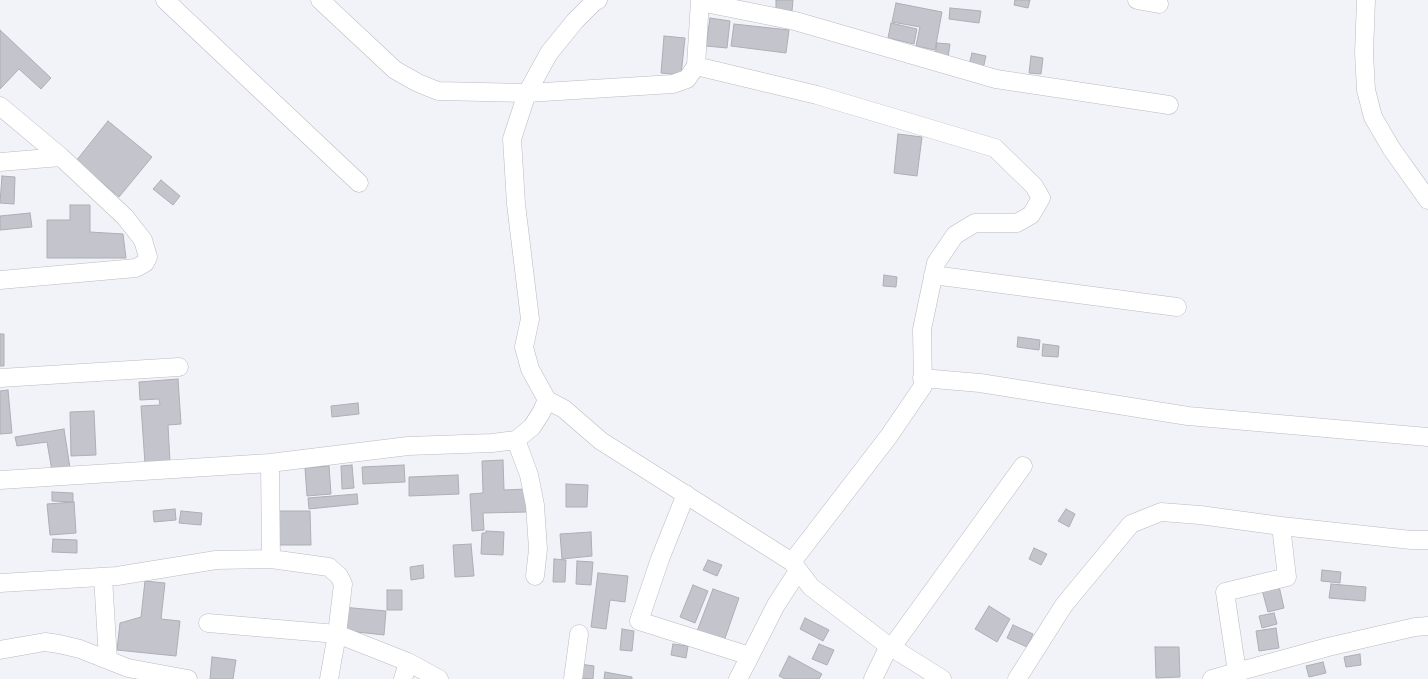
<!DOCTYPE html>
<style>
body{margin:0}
canvas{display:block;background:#f2f2f9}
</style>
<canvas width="1428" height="679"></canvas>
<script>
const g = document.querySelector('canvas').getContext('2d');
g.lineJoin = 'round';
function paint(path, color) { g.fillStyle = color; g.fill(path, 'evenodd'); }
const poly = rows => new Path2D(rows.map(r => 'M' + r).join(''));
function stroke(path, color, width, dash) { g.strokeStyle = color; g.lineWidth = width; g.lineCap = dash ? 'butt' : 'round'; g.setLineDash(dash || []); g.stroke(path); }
const building = poly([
 [776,0,793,0,792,11,776,10,776,0],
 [1015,0,1030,0,1028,8,1014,5,1015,0],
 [896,3,942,12,935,50,916,46,920,27,892,22,896,3],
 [950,8,981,11,979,23,949,19,950,8],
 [710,18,730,21,727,48,706,46,710,18],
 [891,23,917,29,914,44,888,38,891,23],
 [734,24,789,30,786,53,731,46,734,24],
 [0,30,51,78,41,89,19,69,0,89,0,30],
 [664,36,685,38,681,75,661,73,664,36],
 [937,43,950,44,948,58,935,56,937,43],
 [972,53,986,56,983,69,969,65,972,53],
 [1031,56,1043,58,1041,74,1029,73,1031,56],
 [108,121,152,157,119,197,76,161,108,121],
 [898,134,922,137,917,176,894,173,898,134],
 [2,176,15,177,14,204,0,203,2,176],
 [161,180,180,196,173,205,153,189,161,180],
 [70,205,90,205,90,232,123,234,126,258,47,258,47,220,70,220,70,205],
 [30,213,32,227,0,230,0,216,30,213],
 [884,275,897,277,896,287,883,286,884,275],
 [0,334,4,334,4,366,0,366,0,334],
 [1018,337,1040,340,1039,350,1017,347,1018,337],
 [1043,344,1059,346,1058,357,1042,356,1043,344],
 [178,379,181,424,168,425,170,462,145,464,141,406,160,405,159,399,140,400,139,382,178,379],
 [8,390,12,433,0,434,0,391,8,390],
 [358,403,359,414,332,417,331,406,358,403],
 [94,411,96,455,71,456,70,412,94,411],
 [64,429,70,468,52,471,47,442,17,446,15,437,64,429],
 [503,460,504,490,526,489,527,512,483,513,484,530,472,531,470,494,483,493,482,461,503,460],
 [352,465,354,488,342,489,341,466,352,465],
 [404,465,405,482,363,484,362,467,404,465],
 [329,466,331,494,307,496,305,468,329,466],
 [458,475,459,494,409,496,409,477,458,475],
 [566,484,588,485,587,507,566,507,566,484],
 [52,492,73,493,73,502,52,501,52,492],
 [357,494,358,504,309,509,308,498,357,494],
 [74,502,76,533,50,535,47,504,74,502],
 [175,509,176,520,154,522,153,511,175,509],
 [1066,509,1075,514,1069,527,1058,521,1066,509],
 [181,511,202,513,201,525,179,523,181,511],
 [277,511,310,511,311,545,277,545,277,511],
 [486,531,504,532,503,555,481,554,482,533,486,533,486,531],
 [591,532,592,556,562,559,560,534,591,532],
 [53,539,77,540,77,553,52,552,53,539],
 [471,544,474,576,455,577,453,545,471,544],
 [1034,548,1047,554,1041,565,1029,559,1034,548],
 [554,559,566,560,565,582,553,582,554,559],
 [708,560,722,565,717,576,703,570,708,560],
 [577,561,593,562,591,585,576,584,577,561],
 [423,565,424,578,411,580,410,567,423,565],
 [1322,570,1341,572,1340,583,1321,581,1322,570],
 [598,573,628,576,625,602,610,600,606,629,591,627,598,573],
 [145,581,165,583,161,619,180,621,176,656,117,650,120,623,141,617,145,581],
 [1331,584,1366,587,1365,601,1329,598,1331,584],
 [693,585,708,591,695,623,680,617,693,585],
 [1279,586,1284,608,1268,612,1262,590,1279,586],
 [713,589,739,598,723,644,696,634,713,589],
 [387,590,402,590,402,610,387,610,387,590],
 [989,606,1010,619,997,642,975,629,989,606],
 [342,607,386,611,384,635,339,630,342,607],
 [1274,613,1277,624,1262,628,1259,616,1274,613],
 [805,618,829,630,823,641,800,629,805,618],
 [1013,625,1033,634,1027,647,1007,638,1013,625],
 [1276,628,1279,648,1259,651,1256,631,1276,628],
 [622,629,634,631,632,651,620,650,622,629],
 [673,644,688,646,686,658,671,655,673,644],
 [819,644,834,650,827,665,812,659,819,644],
 [1155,647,1179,647,1180,677,1156,678,1155,647],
 [1360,654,1361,665,1346,667,1344,657,1360,654],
 [789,656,822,674,819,679,785,679,779,676,789,656],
 [212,657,236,660,233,679,210,679,212,657],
 [1323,662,1326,673,1309,677,1306,666,1323,662],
 [580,664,594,666,593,679,579,678,580,664],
 [605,672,632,677,632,679,604,679,605,672]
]);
paint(building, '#c4c5cc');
stroke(building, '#aeaeb5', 1);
const minor = poly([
 [165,0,359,183],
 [320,0,395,70,418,83,438,91,527,93,673,84,687,79,696,66,700,0],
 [1137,0,1159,4],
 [1366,0,1364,53,1366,90,1373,117,1391,148,1428,200],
 [700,2,795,21,996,79,1169,105],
 [696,66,817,95,995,148,1034,186,1041,198,1031,215,1017,223,975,223,955,235,936,263,922,329,923,386,889,436,792,562],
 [0,106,61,157,125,217,143,240,148,257,145,263,136,268,0,280],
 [0,162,61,157],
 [933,275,1177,307],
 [0,378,179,367],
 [922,378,980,383,1188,416,1428,437],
 [547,400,564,409,601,441,792,562,811,587,886,644,942,679],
 [516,440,529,475,535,505,538,549,535,576],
 [270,463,271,559],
 [0,480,270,463,408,446,492,443,516,440,532,427,541,413,547,400,530,369,524,347,530,319,516,204,512,139,527,93,549,53,575,21,594,2,598,0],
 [686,494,660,559,639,621,750,656,776,605,798,571],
 [103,577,108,660],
 [0,583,117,576,216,560,271,559,329,567,339,576,343,584,337,634,408,662,439,679],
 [208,623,337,634,329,679],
 [892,647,1023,466],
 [0,650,45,642,59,644,80,649,128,668,188,679],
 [1237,672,1328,647,1415,627,1428,626],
 [403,679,408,662],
 [573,679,579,634],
 [738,679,750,656],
 [873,679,889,646],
 [1017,679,1064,605,1131,524,1161,512,1200,515,1281,526],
 [1212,679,1237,672,1225,592,1287,577,1281,526,1411,540,1428,540]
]);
stroke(minor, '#babac1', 19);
stroke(minor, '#fff', 18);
</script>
